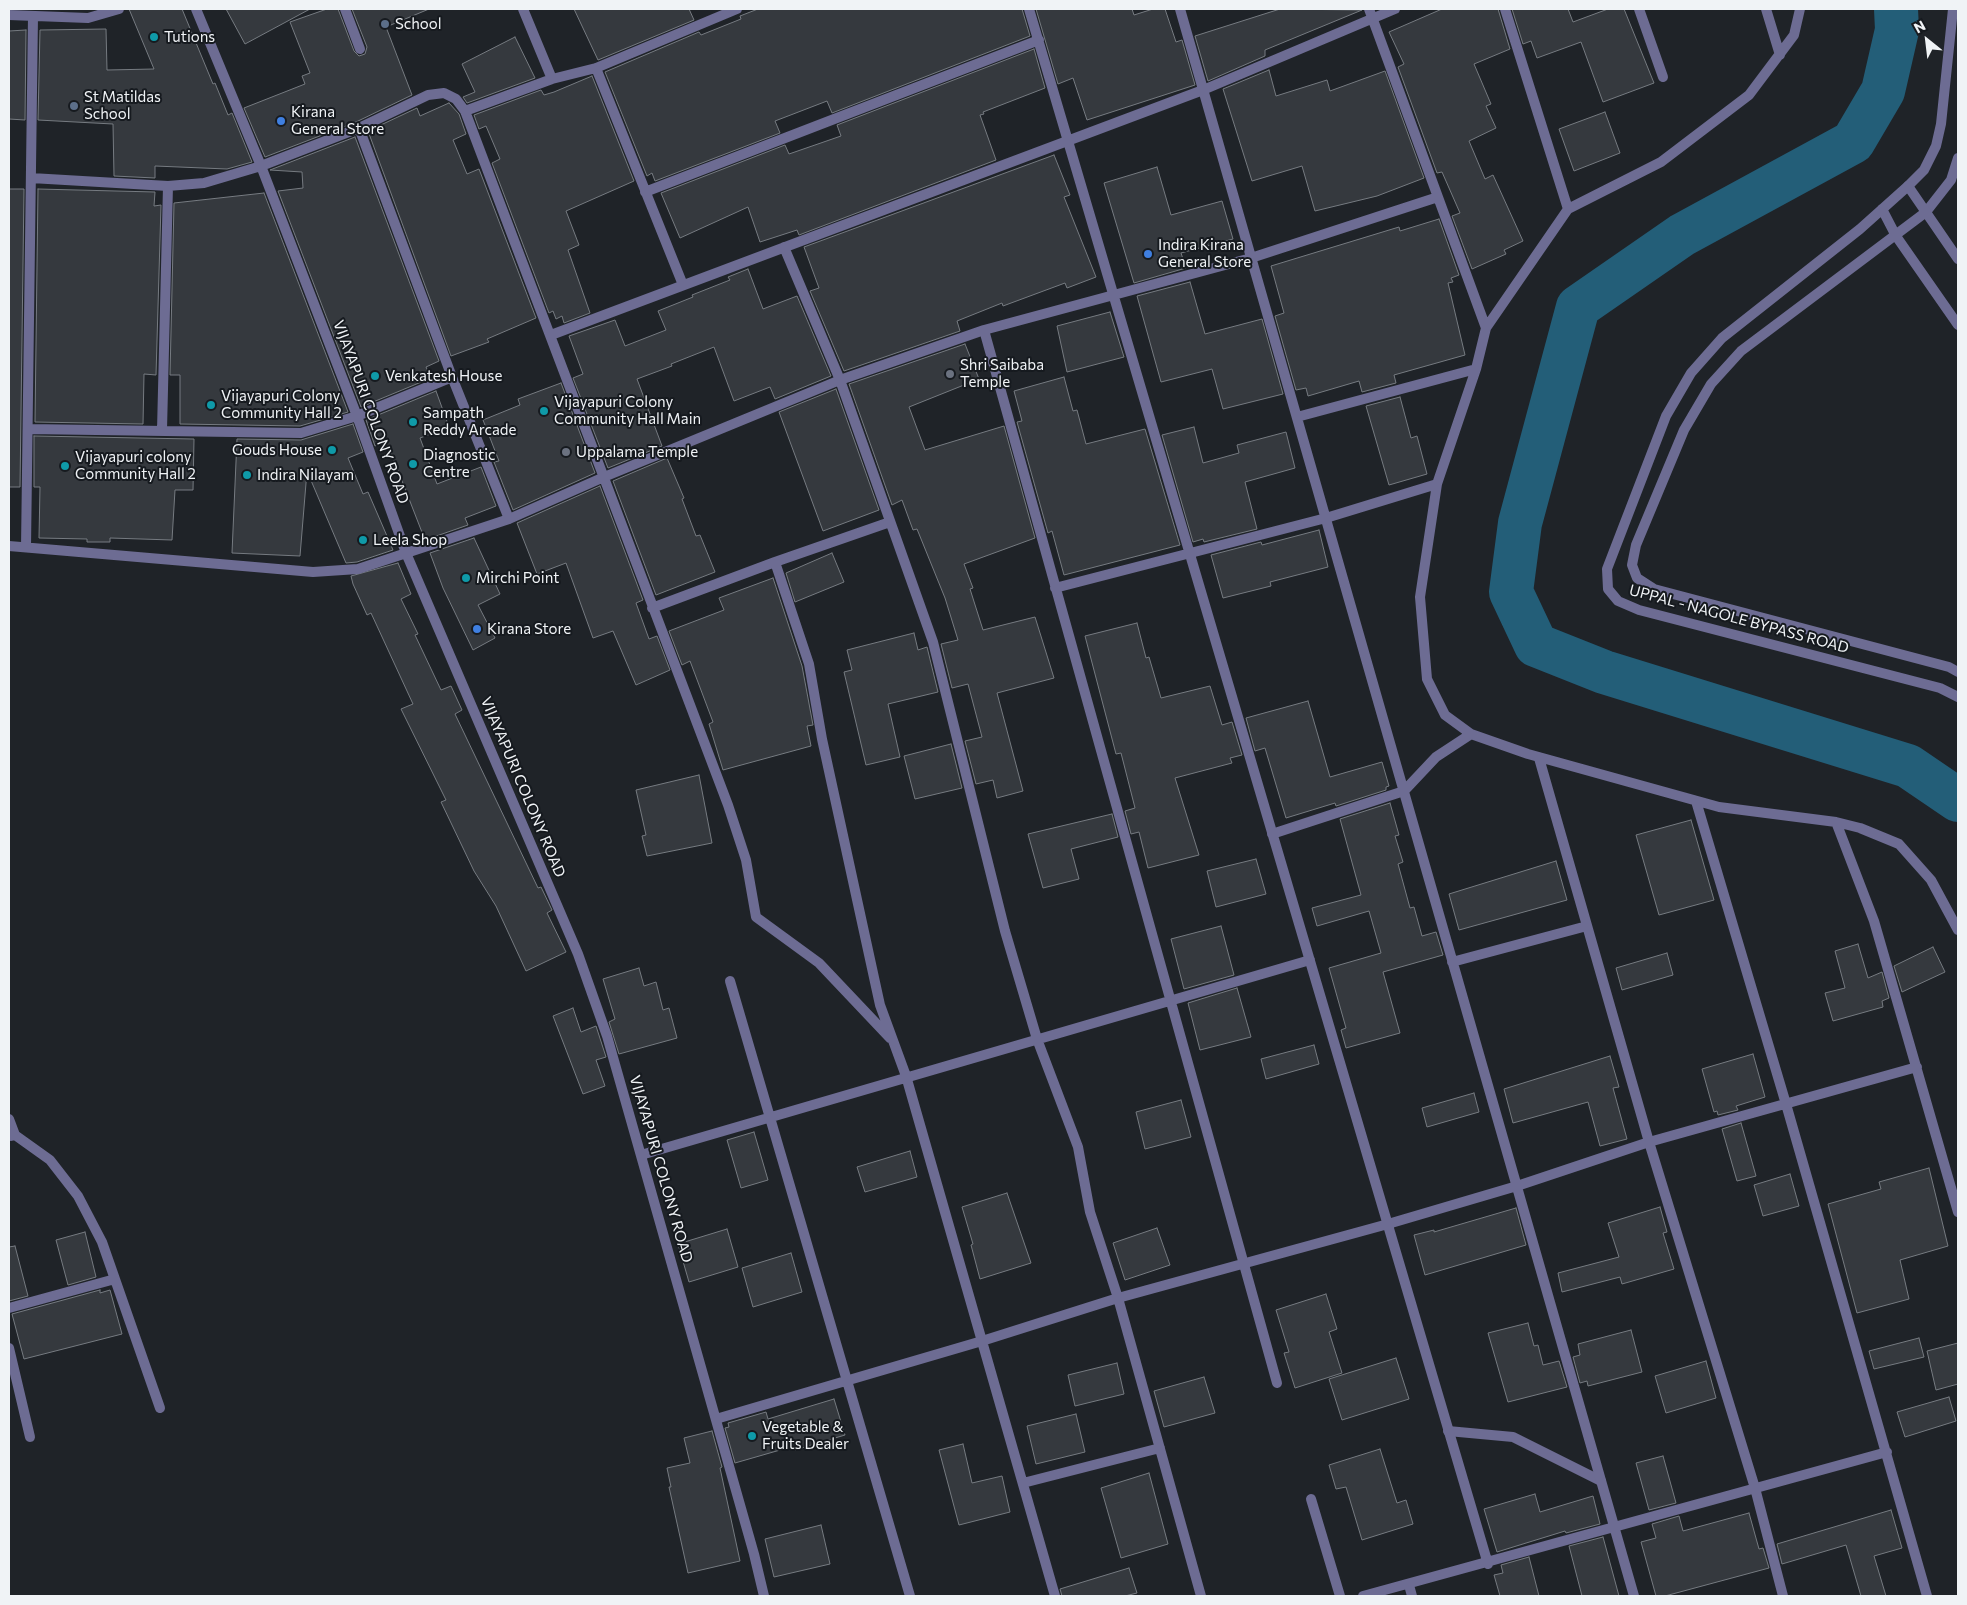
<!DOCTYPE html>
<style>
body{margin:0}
#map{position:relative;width:1967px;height:1605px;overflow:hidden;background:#1f2328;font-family:Commissioner,sans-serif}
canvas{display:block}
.frame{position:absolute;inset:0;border:10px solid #f0f3f6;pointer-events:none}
.north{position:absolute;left:1902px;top:15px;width:50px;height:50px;-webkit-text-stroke:4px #161a1f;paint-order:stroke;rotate:331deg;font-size:14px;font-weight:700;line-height:20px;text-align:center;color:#f0f3f6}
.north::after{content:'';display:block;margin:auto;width:18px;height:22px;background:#f0f3f6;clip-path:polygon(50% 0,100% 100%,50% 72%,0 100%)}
</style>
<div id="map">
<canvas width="1967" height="1605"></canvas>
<div class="frame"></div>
<div class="north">N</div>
</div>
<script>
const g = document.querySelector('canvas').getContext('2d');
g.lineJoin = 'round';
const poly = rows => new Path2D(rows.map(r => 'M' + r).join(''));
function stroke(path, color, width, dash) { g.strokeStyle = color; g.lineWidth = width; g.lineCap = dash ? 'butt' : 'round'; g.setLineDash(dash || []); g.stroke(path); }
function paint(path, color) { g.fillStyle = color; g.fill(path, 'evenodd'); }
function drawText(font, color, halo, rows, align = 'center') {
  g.font = font + ' Commissioner,sans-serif'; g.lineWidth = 4; g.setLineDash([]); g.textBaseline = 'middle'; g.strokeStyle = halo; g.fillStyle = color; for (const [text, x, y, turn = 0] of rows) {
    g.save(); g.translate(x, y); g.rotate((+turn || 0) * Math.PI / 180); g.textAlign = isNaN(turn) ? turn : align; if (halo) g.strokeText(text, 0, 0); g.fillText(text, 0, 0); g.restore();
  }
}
stroke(poly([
 [1896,9,1897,30,1883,91,1853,142,1682,235,1578,307,1520,523,1511,592,1536,645,1604,672,1908,766,1958,800]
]), '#235e78', 44);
const building = poly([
 [129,9,182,9,213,84,215,83,228,115,232,113,252,162,227,169,155,166,155,178,114,176,113,124,38,120,40,30,106,29,107,70,154,69,129,9],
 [226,9,310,9,245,44,226,9],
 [327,9,338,9,354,51,359,56,365,54,367,47,352,9,429,9,386,27,412,95,356,122,265,157,244,108,305,84,302,76,310,73,290,22,327,9],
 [574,9,689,9,694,20,598,60,574,9],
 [758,9,1022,9,1030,36,832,113,827,101,775,121,780,133,655,181,652,173,647,176,605,72,699,32,701,35,741,19,740,16,758,9],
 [1036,9,1132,9,1134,15,1153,9,1165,9,1176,42,1182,40,1195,85,1087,120,1073,78,1058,84,1036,9],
 [1280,9,1362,10,1265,50,1265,56,1208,81,1195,36,1280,9],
 [1442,9,1498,9,1510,49,1474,64,1491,104,1486,106,1496,128,1469,141,1485,179,1493,175,1523,241,1504,250,1506,254,1472,269,1452,216,1460,213,1442,172,1437,173,1398,67,1404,64,1389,32,1442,9],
 [1512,9,1568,9,1573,22,1608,9,1624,9,1654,83,1603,102,1581,42,1537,58,1531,41,1523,44,1512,9],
 [26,30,25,120,9,119,9,31,26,30],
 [515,37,535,78,467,103,463,97,475,92,462,64,515,37],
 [1034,49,1045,88,983,112,984,114,980,115,996,160,799,235,797,230,760,242,748,207,680,238,661,193,785,145,789,154,841,136,837,125,1034,49],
 [1269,70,1276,96,1327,80,1330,91,1385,71,1424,178,1377,196,1315,211,1302,166,1252,181,1223,89,1269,70],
 [592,76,634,181,566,211,579,245,568,250,590,313,564,323,562,316,556,319,553,311,549,313,492,163,500,159,486,126,479,129,474,115,541,90,544,95,554,92,592,76],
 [449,103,459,114,466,134,453,140,467,174,479,169,536,318,487,339,489,342,451,356,368,131,417,108,420,116,449,103],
 [1605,112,1620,153,1574,171,1559,129,1605,112],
 [355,137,439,361,426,367,431,378,361,407,278,191,303,188,302,172,270,170,355,137],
 [1054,155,1070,195,1064,197,1096,277,1067,288,1065,283,1003,306,1002,303,957,321,960,331,844,371,810,291,819,288,804,247,1054,155],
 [1157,167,1171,215,1222,201,1233,239,1181,253,1186,268,1134,283,1104,183,1157,167],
 [9,189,24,189,20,487,9,487,9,189],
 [38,189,155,192,154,206,161,205,156,375,144,374,143,424,35,422,38,189],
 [264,193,348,412,300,426,180,424,180,375,170,375,174,203,264,193],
 [1439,219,1459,275,1451,278,1453,282,1448,283,1465,355,1394,375,1396,383,1362,392,1359,381,1308,396,1306,388,1296,390,1275,316,1284,313,1271,266,1399,227,1400,231,1439,219],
 [748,269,763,309,797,296,831,376,775,399,770,387,734,401,714,347,671,364,672,366,637,379,662,446,608,468,573,378,583,374,569,336,615,320,625,346,666,330,658,311,693,297,692,295,730,280,728,277,748,269],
 [1190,282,1205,334,1262,319,1283,394,1223,409,1212,369,1161,382,1137,296,1190,282],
 [1110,312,1124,357,1067,372,1057,326,1110,312],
 [965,344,979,379,909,407,925,450,1004,426,1035,538,964,564,973,588,970,589,983,630,1035,617,1054,678,997,693,1023,791,997,798,993,780,976,784,965,741,982,737,968,684,952,688,941,644,958,640,945,598,917,529,913,530,902,500,892,505,849,384,965,344],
 [1064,377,1073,411,1077,410,1086,444,1145,429,1180,545,1064,575,1052,531,1048,533,1017,422,1022,421,1014,391,1064,377],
 [561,383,595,473,513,510,494,462,499,461,483,420,520,405,518,399,561,383],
 [836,389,879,510,823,531,779,412,836,389],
 [436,391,449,427,420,438,437,484,481,467,496,506,465,518,468,525,425,540,390,450,388,450,385,442,375,446,366,420,436,391],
 [1400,397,1411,438,1417,436,1427,474,1389,485,1366,406,1400,397],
 [353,424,363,452,348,458,363,494,368,492,393,550,357,562,346,563,307,471,300,556,232,553,237,439,301,440,353,424],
 [1194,427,1203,463,1239,453,1237,445,1286,432,1295,468,1245,482,1257,529,1208,541,1204,542,1203,539,1193,542,1162,435,1194,427],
 [34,436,194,439,193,490,175,490,172,540,110,538,110,542,87,542,87,539,39,538,40,487,34,487,34,436],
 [667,458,684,498,682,499,696,536,700,535,715,572,656,595,613,481,667,458],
 [600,486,643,600,636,603,649,639,657,636,670,670,636,685,613,631,593,638,566,563,537,574,517,523,600,486],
 [1319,530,1328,567,1270,582,1271,586,1223,598,1211,555,1261,542,1262,545,1319,530],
 [474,538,500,594,478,605,495,638,473,650,443,588,430,553,474,538],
 [832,553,844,582,795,602,786,573,832,553],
 [398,563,411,594,401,599,418,634,415,635,441,690,451,686,462,710,455,714,538,888,541,887,552,910,547,913,566,952,526,971,496,906,474,871,441,802,446,800,401,709,413,704,371,613,367,615,353,584,351,576,398,563],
 [773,578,802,666,813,725,807,726,811,746,723,770,709,724,713,722,690,661,682,665,669,631,724,610,719,598,773,578],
 [1137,623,1146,658,1149,657,1161,698,1210,686,1222,725,1232,722,1242,755,1230,758,1232,763,1175,778,1199,855,1148,868,1139,832,1131,834,1125,811,1135,808,1121,753,1116,754,1085,636,1137,623],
 [914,633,918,650,927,647,938,692,888,704,900,757,866,765,844,672,852,670,847,650,914,633],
 [1308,701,1330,777,1382,762,1389,786,1386,787,1386,790,1336,806,1335,803,1286,818,1265,748,1255,751,1246,718,1308,701],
 [951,744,962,788,915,799,904,756,951,744],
 [699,775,712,843,647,856,642,836,646,835,636,790,699,775],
 [1390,803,1399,835,1395,836,1403,862,1398,864,1410,908,1414,907,1422,936,1436,932,1443,955,1383,972,1400,1033,1346,1048,1341,1030,1346,1028,1329,968,1381,953,1369,911,1317,926,1312,908,1361,895,1340,819,1390,803],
 [1112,814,1118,837,1071,849,1079,879,1043,888,1028,834,1112,814],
 [1691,820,1714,900,1659,915,1636,835,1691,820],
 [1256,859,1266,894,1216,907,1207,871,1256,859],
 [1556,861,1567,900,1459,930,1449,894,1556,861],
 [1221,926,1234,975,1184,989,1171,939,1221,926],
 [1858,944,1868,978,1882,972,1889,998,1882,1001,1883,1007,1833,1021,1825,993,1845,988,1835,951,1858,944],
 [1933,947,1945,972,1902,992,1894,966,1933,947],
 [1667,953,1673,975,1622,990,1616,968,1667,953],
 [639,968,644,986,656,982,663,1010,669,1008,677,1038,619,1054,609,1022,615,1019,603,979,639,968],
 [1237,988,1251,1037,1200,1050,1188,1003,1237,988],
 [573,1008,581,1032,596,1026,606,1057,596,1060,605,1086,583,1094,553,1016,573,1008],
 [1314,1045,1319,1064,1266,1079,1261,1059,1314,1045],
 [1753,1054,1765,1097,1736,1106,1738,1110,1718,1115,1717,1111,1714,1112,1702,1069,1753,1054],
 [1610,1056,1619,1087,1613,1088,1627,1139,1600,1146,1588,1102,1513,1123,1504,1089,1610,1056],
 [1474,1093,1479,1112,1427,1127,1422,1108,1474,1093],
 [1181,1100,1191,1137,1145,1149,1136,1112,1181,1100],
 [1741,1123,1756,1176,1737,1181,1722,1129,1741,1123],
 [754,1132,768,1180,741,1188,727,1140,754,1132],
 [910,1151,917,1177,865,1192,857,1167,910,1151],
 [1929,1168,1948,1246,1900,1260,1909,1299,1857,1313,1828,1204,1881,1189,1879,1182,1929,1168],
 [1790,1174,1799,1206,1763,1216,1754,1185,1790,1174],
 [1007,1193,1031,1263,980,1279,971,1245,973,1244,962,1207,1007,1193],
 [1660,1207,1667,1232,1663,1233,1674,1269,1622,1284,1620,1277,1562,1292,1558,1273,1619,1257,1608,1223,1660,1207],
 [1516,1208,1526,1245,1425,1275,1414,1235,1434,1230,1434,1232,1516,1208],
 [1157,1228,1170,1265,1125,1280,1113,1243,1157,1228],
 [727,1229,738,1267,689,1282,678,1244,727,1229],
 [85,1232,96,1277,68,1285,56,1240,85,1232],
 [15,1246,28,1296,9,1301,9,1247,15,1246],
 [791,1253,802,1292,753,1307,742,1268,791,1253],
 [100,1290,100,1293,110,1290,122,1334,24,1359,12,1314,100,1290],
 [1326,1294,1337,1329,1329,1332,1342,1373,1295,1388,1284,1353,1289,1352,1276,1310,1326,1294],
 [1528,1323,1534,1346,1538,1345,1543,1365,1559,1361,1567,1387,1508,1402,1488,1333,1528,1323],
 [1631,1330,1642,1372,1588,1386,1587,1381,1580,1383,1573,1357,1580,1355,1578,1344,1631,1330],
 [1919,1338,1924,1357,1874,1369,1869,1351,1919,1338],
 [1958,1343,1958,1384,1936,1390,1927,1351,1958,1343],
 [1396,1358,1409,1399,1342,1420,1329,1379,1396,1358],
 [1706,1361,1716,1398,1666,1413,1655,1376,1706,1361],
 [1117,1363,1124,1394,1075,1406,1068,1375,1117,1363],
 [1204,1377,1215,1413,1164,1427,1154,1391,1204,1377],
 [1949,1397,1956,1421,1905,1437,1897,1412,1949,1397],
 [834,1399,845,1435,795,1450,794,1446,735,1463,725,1428,729,1427,728,1423,766,1412,768,1419,834,1399],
 [1076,1414,1085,1452,1036,1464,1027,1426,1076,1414],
 [712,1431,722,1467,720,1468,740,1561,688,1573,669,1487,671,1487,667,1468,690,1463,684,1438,712,1431],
 [963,1444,972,1483,1002,1476,1010,1512,959,1525,939,1450,963,1444],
 [1380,1449,1397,1503,1406,1500,1413,1524,1362,1540,1346,1487,1336,1489,1329,1465,1380,1449],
 [1663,1456,1676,1503,1649,1510,1636,1463,1663,1456],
 [1149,1473,1168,1544,1121,1558,1101,1488,1149,1473],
 [1535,1494,1540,1512,1593,1496,1600,1524,1566,1533,1565,1531,1497,1552,1484,1509,1535,1494],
 [1891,1510,1902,1548,1874,1556,1886,1596,1861,1596,1846,1545,1782,1564,1777,1544,1891,1510],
 [1749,1513,1759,1549,1763,1548,1769,1568,1665,1596,1656,1596,1641,1542,1656,1538,1652,1524,1679,1516,1683,1531,1749,1513],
 [821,1525,830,1564,774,1577,765,1539,821,1525],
 [1603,1537,1619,1596,1582,1596,1569,1546,1603,1537],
 [1529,1557,1539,1596,1500,1596,1494,1575,1503,1573,1501,1565,1529,1557],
 [1129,1568,1137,1593,1125,1596,1062,1596,1060,1589,1129,1568]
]);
paint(building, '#35393e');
stroke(building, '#767b81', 1);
stroke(poly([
 [1448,1431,1513,1437,1601,1481]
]), '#6d6c93', 10);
stroke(poly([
 [196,9,261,166,357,416,406,553,578,954,607,1036,754,1554,764,1596],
 [345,9,360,49],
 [523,9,552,79],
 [1029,9,1488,1564],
 [1180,9,1634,1596],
 [1369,9,1486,328],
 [1505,9,1568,209],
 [1639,9,1663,77],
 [1766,9,1780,55],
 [1800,9,1794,35,1749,95,1661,162,1568,209,1486,328,1476,369,1437,484,1420,597,1427,679,1445,715,1471,734,1528,754,1719,807,1836,822,1860,828,1899,844,1931,880,1958,930],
 [9,15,88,18,119,9],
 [596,68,683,285],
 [465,111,728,805,746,860,756,917,819,963,890,1038],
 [359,128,452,377,509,519],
 [31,178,168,186,204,183,261,166,359,128,428,95,444,93,456,99,465,111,552,79,596,68,737,9],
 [1908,186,1924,170,1936,146,1941,124,1953,9],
 [645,192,1039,40],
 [1926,212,1951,180,1958,158],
 [784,247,840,380,933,642,1005,931,1037,1039,1078,1147,1090,1212,1118,1298,1201,1596],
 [984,330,1277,1383],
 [551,335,1203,90,1395,9],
 [1297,417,1476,369],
 [28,429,301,433,357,416,452,377],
 [162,430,168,186],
 [9,546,313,572,358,569,509,519,604,477,840,380,984,330,1251,258,1438,197],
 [26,547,33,16],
 [775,562,809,664,822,739,880,1005,906,1076,1055,1596],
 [1055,588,1326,518,1437,484],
 [652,608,775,562,890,522],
 [1539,758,1649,1142,1755,1488,1783,1596],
 [1696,801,1786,1104,1927,1596],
 [1836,822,1874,921,1958,1212],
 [1272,834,1404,791,1436,757,1471,734],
 [1452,962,1587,926],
 [730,981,910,1596],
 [9,1119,15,1135,11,1136],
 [15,1135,50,1160,78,1196,102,1242,160,1408],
 [641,1155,1310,960],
 [9,1308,115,1279],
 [9,1348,30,1437],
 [716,1419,982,1341,1118,1298,1388,1224,1517,1186,1649,1142,1917,1067],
 [1023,1483,1160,1448],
 [1311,1499,1340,1596],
 [1409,1585,1412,1596],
 [1363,1596,1887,1452]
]), '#6d6c93', 10);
stroke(poly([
 [1882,209,1896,236,1958,325],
 [1926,212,1741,351,1711,384,1684,430,1636,545,1632,565,1637,578,1654,589,1949,667,1958,672],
 [1958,259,1908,186,1860,229,1722,338,1691,373,1666,416,1607,569,1608,589,1618,601,1639,610,1940,688,1958,697]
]), '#6d6c93', 10);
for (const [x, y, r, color] of [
 [385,24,5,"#5c6f8a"],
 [154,37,5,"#0f9aa8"],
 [74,106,5,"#5c6f8a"],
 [281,121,5,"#3f7fe0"],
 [1148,254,5,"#3f7fe0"],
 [950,374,5,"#6b7280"],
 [375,376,5,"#0f9aa8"],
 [211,405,5,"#0f9aa8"],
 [544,411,5,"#0f9aa8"],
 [413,422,5,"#0f9aa8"],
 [332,450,5,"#0f9aa8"],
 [566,452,5,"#6b7280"],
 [413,464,5,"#0f9aa8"],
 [65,466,5,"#0f9aa8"],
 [247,475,5,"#0f9aa8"],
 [363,540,5,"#0f9aa8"],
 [466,578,5,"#0f9aa8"],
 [477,629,5,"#3f7fe0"],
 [752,1436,5,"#0f9aa8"]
]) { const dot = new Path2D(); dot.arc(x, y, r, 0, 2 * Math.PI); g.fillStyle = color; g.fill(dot); stroke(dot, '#161a1f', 2); }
drawText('15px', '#f0f3f6', '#161a1f', [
 ["School",395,24],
 ["Tutions",164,37],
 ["St Matildas",84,97],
 ["School",84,114],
 ["Kirana",291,112],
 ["General Store",291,129],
 ["Indira Kirana",1158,245],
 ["General Store",1158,262],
 ["Shri Saibaba",960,365],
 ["Temple",960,382],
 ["Venkatesh House",385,376],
 ["Vijayapuri Colony",221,396],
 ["Community Hall 2",221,413],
 ["Vijayapuri Colony",554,402],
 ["Community Hall Main",554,419],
 ["Sampath",423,413],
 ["Reddy Arcade",423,430],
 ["Gouds House",322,450,"right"],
 ["Uppalama Temple",576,452],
 ["Diagnostic",423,455],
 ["Centre",423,472],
 ["Vijayapuri colony",75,457],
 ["Community Hall 2",75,474],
 ["Indira Nilayam",257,475],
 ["Leela Shop",373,540],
 ["Mirchi Point",476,578],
 ["Kirana Store",487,629],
 ["Vegetable &",762,1427],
 ["Fruits Dealer",762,1444]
], 'left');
drawText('15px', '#f0f3f6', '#161a1f', [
 ["VIJAYAPURI COLONY ROAD",371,412,70],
 ["UPPAL - NAGOLE BYPASS ROAD",1739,619,15],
 ["VIJAYAPURI COLONY ROAD",523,787,67],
 ["VIJAYAPURI COLONY ROAD",661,1169,74]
]);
</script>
